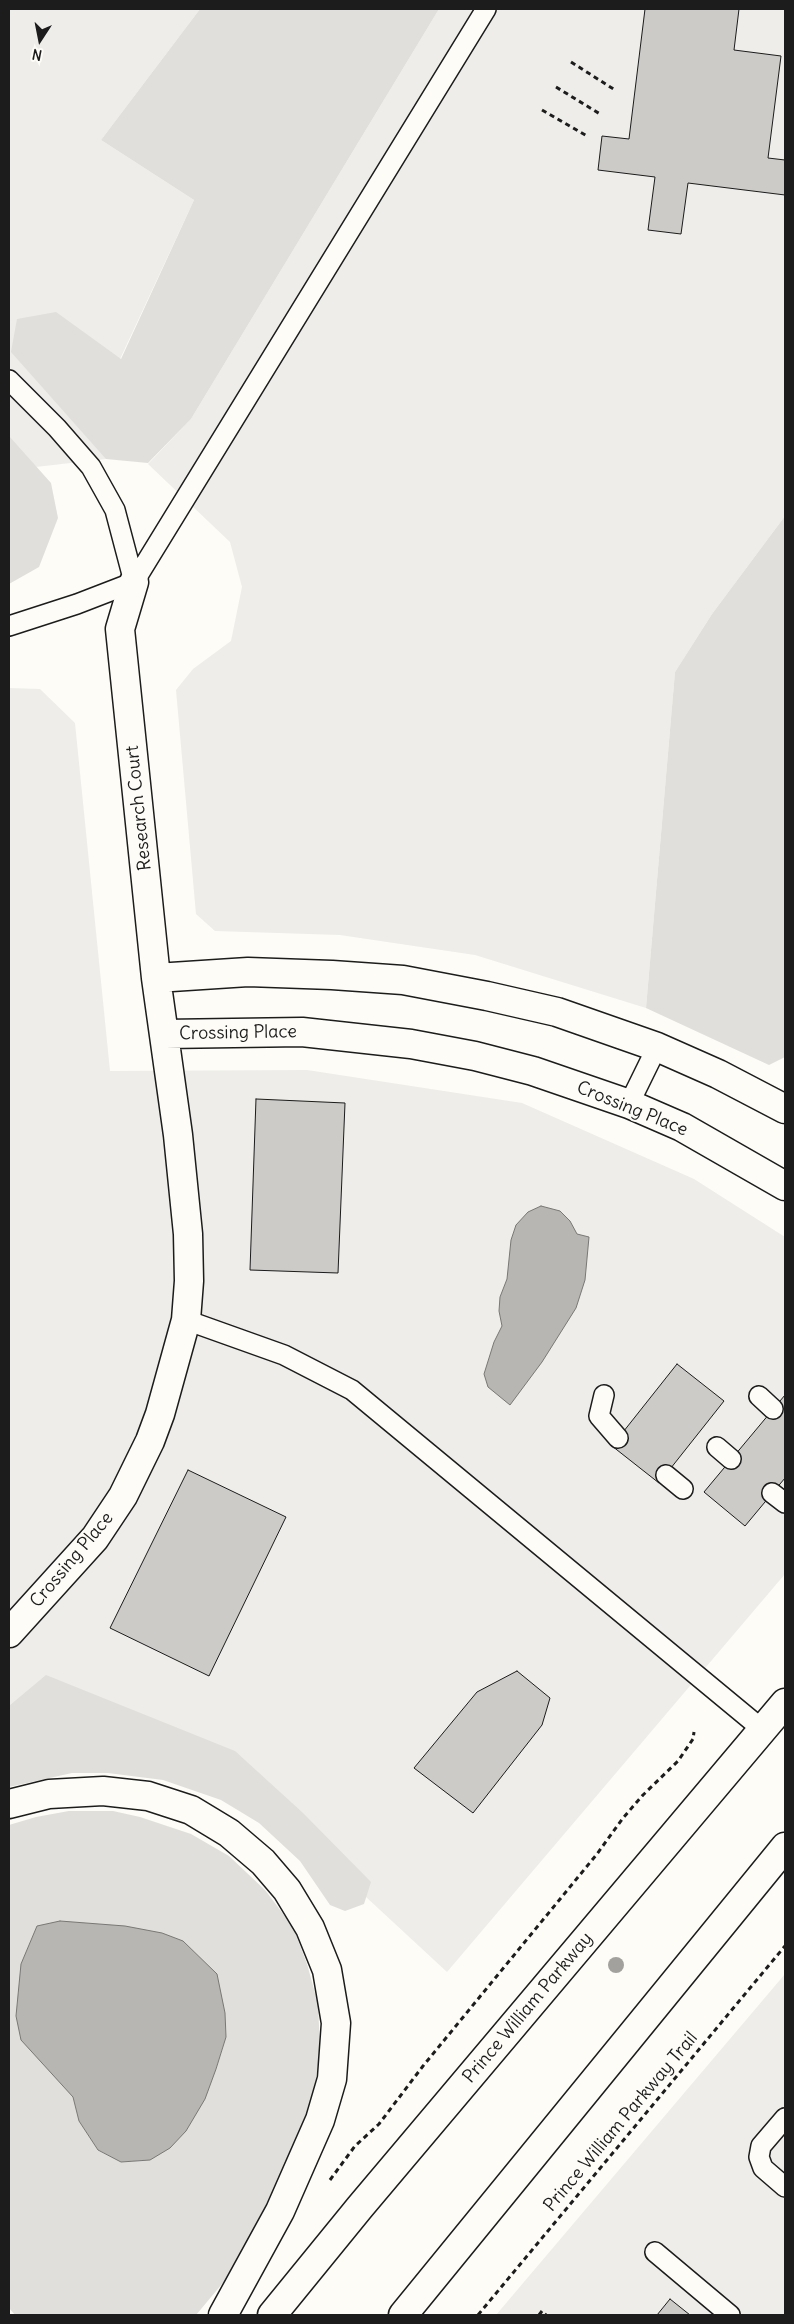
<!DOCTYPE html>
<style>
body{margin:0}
#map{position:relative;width:794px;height:2324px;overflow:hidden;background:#fdfcf7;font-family:Delius,sans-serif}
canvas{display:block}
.frame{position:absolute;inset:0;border:10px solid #1c1c1c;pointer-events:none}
.north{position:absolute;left:15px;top:15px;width:50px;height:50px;-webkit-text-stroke:4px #fdfcf7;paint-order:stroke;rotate:191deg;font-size:14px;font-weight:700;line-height:20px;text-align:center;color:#1c1c1c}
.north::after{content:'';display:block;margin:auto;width:18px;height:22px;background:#1c1c1c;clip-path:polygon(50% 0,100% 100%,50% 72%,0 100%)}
</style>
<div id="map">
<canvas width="794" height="2324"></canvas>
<div class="frame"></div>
<div class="north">N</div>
</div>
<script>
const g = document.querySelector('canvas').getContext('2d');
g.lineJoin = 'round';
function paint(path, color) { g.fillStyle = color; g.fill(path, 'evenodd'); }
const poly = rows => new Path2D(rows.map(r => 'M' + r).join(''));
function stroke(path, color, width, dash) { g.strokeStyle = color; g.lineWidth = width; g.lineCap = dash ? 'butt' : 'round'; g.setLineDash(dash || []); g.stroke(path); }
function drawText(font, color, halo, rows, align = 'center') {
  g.font = font + ' Delius,sans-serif'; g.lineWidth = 4; g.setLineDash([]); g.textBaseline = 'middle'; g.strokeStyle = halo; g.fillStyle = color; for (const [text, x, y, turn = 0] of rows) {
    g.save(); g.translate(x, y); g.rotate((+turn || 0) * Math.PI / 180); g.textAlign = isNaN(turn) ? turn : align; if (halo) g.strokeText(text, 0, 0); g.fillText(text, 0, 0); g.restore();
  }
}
paint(poly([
 [9,9,200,9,101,140,194,200,120,359,106,459,9,470],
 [439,9,785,9,785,516,712,614,675,672,646,1008,475,955,340,935,215,931,196,914,176,690,193,669,231,641,242,587,230,542,148,464,191,419],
 [9,688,40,689,75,723,110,1071,307,1070,522,1103,694,1179,785,1237,785,1574,447,1972,298,1834,252,1798,9,1743],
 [785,1974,785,2315,496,2315]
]), '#eeede9');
paint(poly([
 [200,9,439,9,191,419,148,463,106,459,11,352,17,319,56,312,121,359,194,200,101,140],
 [9,436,51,483,58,518,39,567,9,584],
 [785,516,785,1057,769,1065,646,1008,675,672,712,614],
 [46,1675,235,1751,303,1813,371,1882,364,1904,345,1911,330,1905,300,1861,259,1823,221,1800,163,1780,108,1773,72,1773,9,1787,9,1706],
 [69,1811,113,1811,140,1817,191,1834,229,1856,265,1890,293,1927,307,1964,318,2004,320,2048,314,2096,291,2158,227,2278,196,2315,15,2315,9,2308,9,1825,36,1817],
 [20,1981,225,2013,226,2037,216,2069,150,2160,121,2162,98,2150,79,2121,73,2097,16,2016]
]), '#e0dfdb');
const water = poly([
 [541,1206,560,1211,570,1221,577,1234,589,1237,585,1280,576,1308,542,1362,510,1405,488,1387,484,1374,494,1342,502,1326,499,1311,500,1297,507,1279,511,1240,516,1225,528,1212,541,1206],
 [60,1921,125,1926,162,1933,183,1941,217,1974,225,2013,226,2037,216,2069,205,2099,186,2131,170,2148,150,2160,121,2162,98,2150,79,2121,73,2097,21,2040,16,2016,21,1964,37,1926,60,1921]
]);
paint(water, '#b7b6b2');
stroke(water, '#797876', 1);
const building = poly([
 [645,9,739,9,734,50,781,56,768,158,785,160,785,195,688,183,681,234,648,230,655,177,598,170,602,136,629,139,645,9],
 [256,1099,345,1103,338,1273,250,1270,256,1099],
 [677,1364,724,1401,659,1483,612,1446,677,1364],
 [785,1395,785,1478,745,1526,704,1492,785,1395],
 [188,1470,286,1517,209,1676,110,1628,188,1470],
 [517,1671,550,1698,542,1725,473,1813,414,1768,477,1692,517,1671],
 [670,2299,690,2315,657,2315,670,2299]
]);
paint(building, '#cccbc8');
stroke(building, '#1c1c1c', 1);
const service = poly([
 [9,380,57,428,91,467,115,510,134,582],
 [9,626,77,604,134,582,486,9],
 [629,1104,657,1047],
 [186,1320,284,1355,352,1390,763,1730],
 [604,1395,599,1416,618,1438],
 [759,1396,773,1409],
 [717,1447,731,1459],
 [666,1475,683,1489],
 [772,1493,785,1503],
 [785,2118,761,2146,759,2157,763,2168,785,2187],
 [655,2252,730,2315]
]);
const minor = poly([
 [156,978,248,972,332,975,403,980,487,996,557,1012,657,1047,718,1074,785,1109],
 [165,1034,302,1032,411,1044,475,1056,533,1071,629,1104,682,1127,785,1186],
 [9,1633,95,1538,123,1496,150,1441,160,1414,186,1320,189,1281,188,1234,178,1135,156,978,120,629,134,582]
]);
const trunk = poly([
 [9,1804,49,1794,103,1791,148,1796,191,1810,229,1833,263,1862,287,1890,310,1928,327,1970,336,2023,332,2079,320,2120,280,2211,223,2315],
 [272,2315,360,2207,785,1703],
 [403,2315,785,1847]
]);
stroke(service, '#1c1c1c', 22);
stroke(minor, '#1c1c1c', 31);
stroke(trunk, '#1c1c1c', 31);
stroke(poly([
 [571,62,615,90],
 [556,87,600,114],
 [542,110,587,136],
 [330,2180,355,2146,379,2124,423,2066,597,1854,623,1818,643,1795,678,1761,693,1739,694,1732],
 [478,2315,785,1946],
 [539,2315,542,2311,546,2315]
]), '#1c1c1c', 3, [5, 4]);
stroke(service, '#fdfcf7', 19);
stroke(minor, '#fdfcf7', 28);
stroke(trunk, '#fdfcf7', 28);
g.fillStyle = '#a2a19e';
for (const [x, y] of [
 [616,1965]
]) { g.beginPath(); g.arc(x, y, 8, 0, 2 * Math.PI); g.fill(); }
drawText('18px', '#1c1c1c', '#fdfcf7', [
 ["Research Court",139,808,-96],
 ["Crossing Place",238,1033,-1],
 ["Crossing Place",632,1109,22],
 ["Crossing Place",72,1560,-50],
 ["Prince William Parkway",528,2008,-50],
 ["Prince William Parkway Trail",621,2122,-50]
]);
</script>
